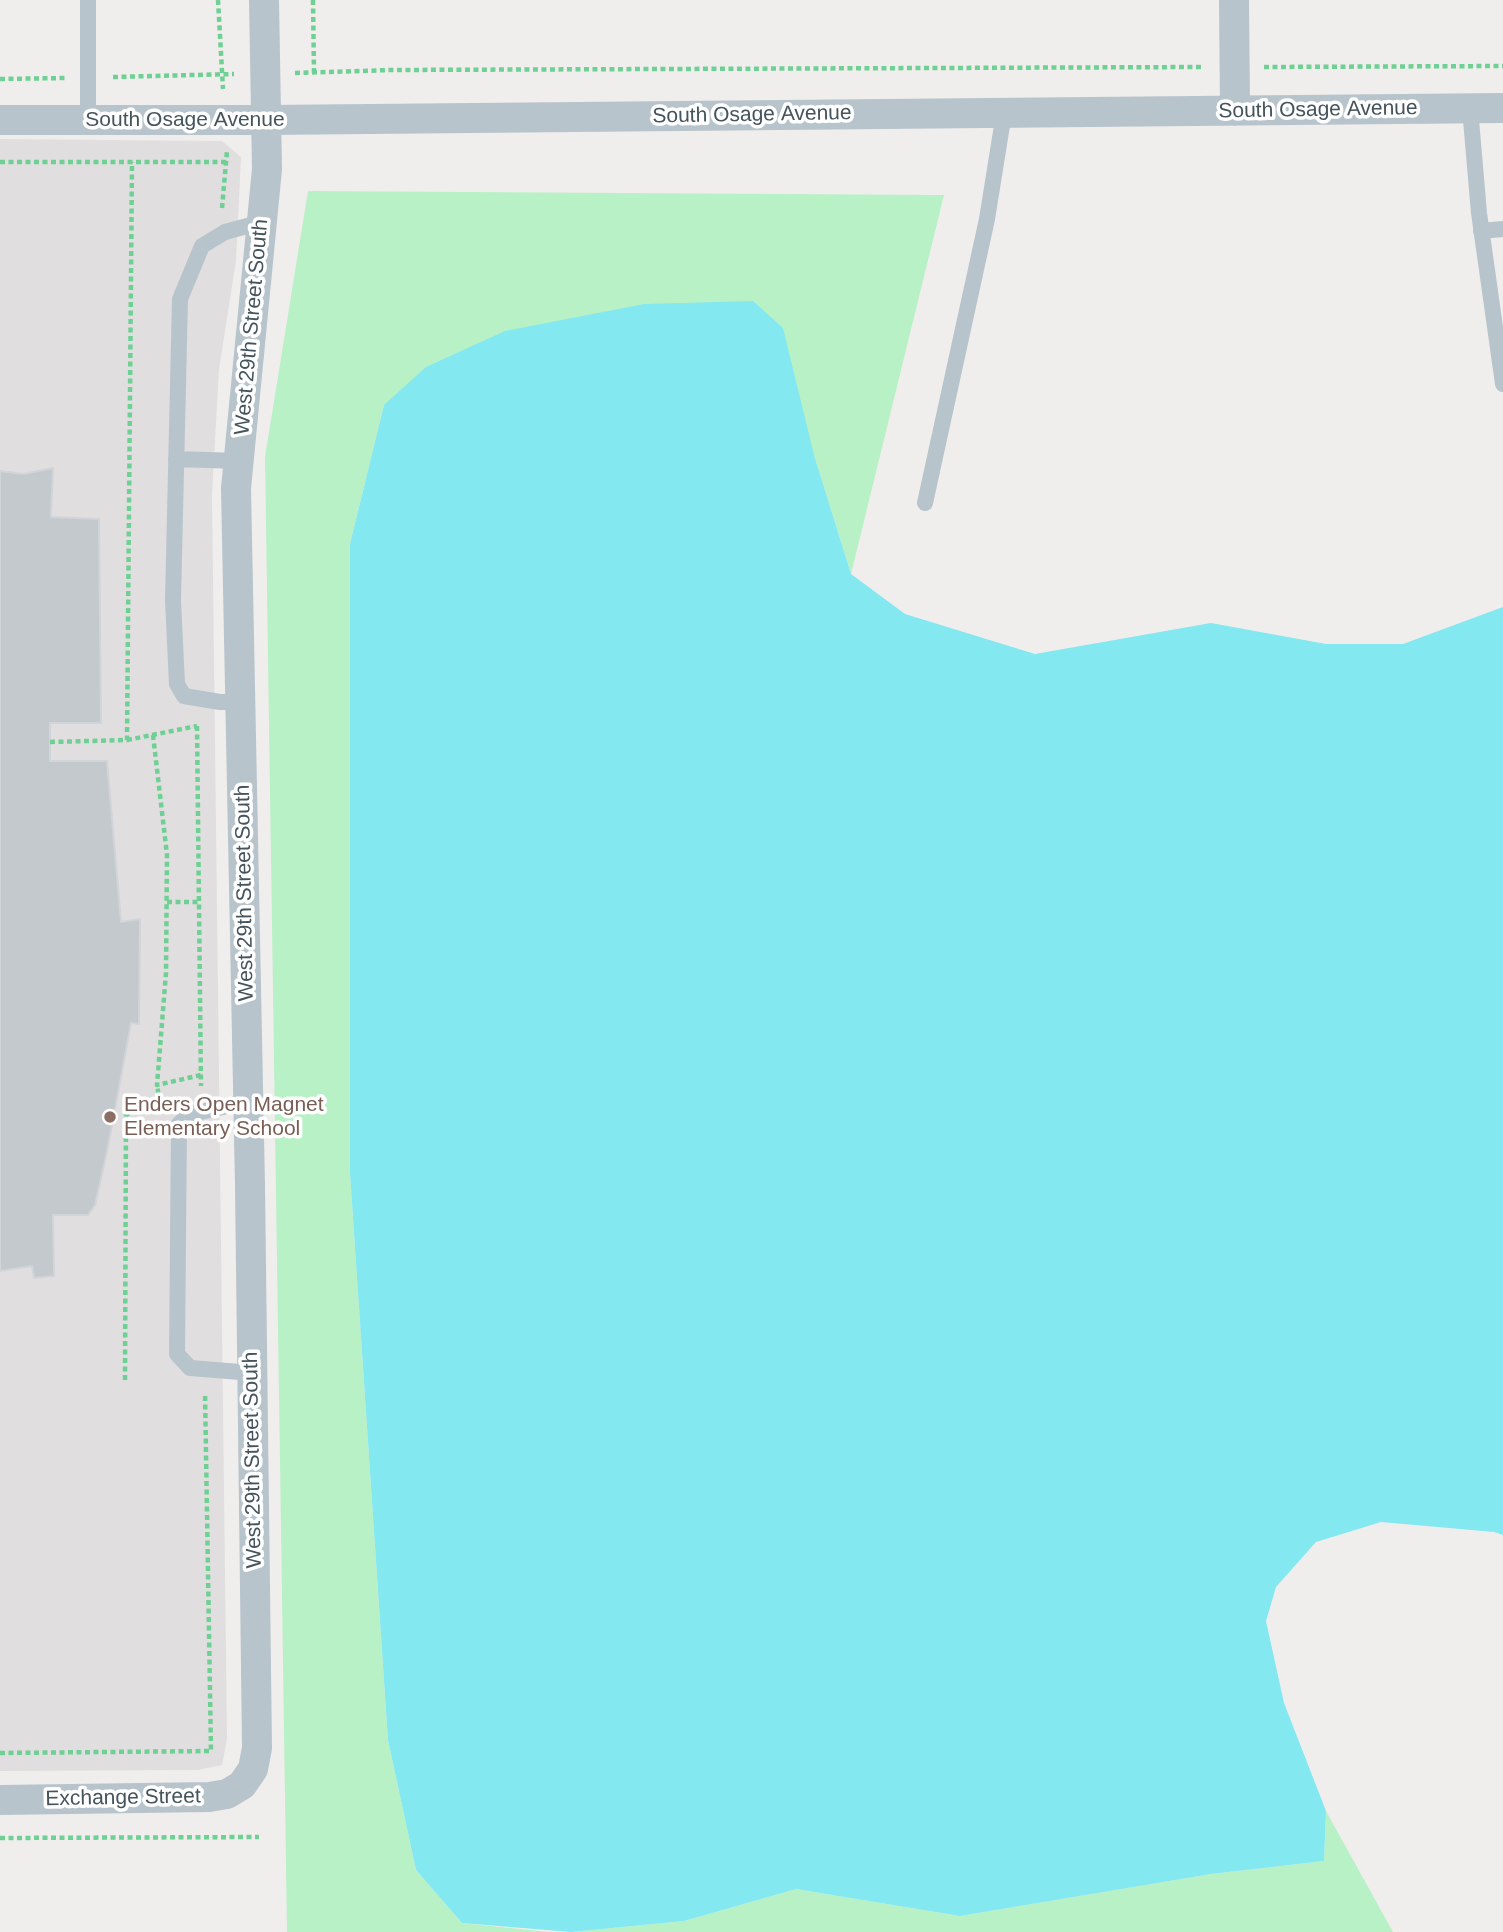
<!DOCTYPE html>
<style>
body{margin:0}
canvas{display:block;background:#f0eded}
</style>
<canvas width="1503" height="1932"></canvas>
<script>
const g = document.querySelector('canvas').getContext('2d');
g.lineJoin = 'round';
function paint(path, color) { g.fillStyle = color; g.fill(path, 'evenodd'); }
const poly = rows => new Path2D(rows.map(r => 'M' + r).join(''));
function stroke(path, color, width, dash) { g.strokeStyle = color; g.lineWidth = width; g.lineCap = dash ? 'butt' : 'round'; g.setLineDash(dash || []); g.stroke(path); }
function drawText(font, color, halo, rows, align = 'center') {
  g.font = font + ' Helvetica,sans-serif'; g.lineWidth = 7; g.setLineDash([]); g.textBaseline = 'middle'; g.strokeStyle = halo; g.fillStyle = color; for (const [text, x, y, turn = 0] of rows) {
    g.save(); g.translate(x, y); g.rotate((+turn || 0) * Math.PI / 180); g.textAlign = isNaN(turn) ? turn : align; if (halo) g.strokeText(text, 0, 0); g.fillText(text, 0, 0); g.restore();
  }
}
paint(poly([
 [0,139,222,141,241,157,236,261,219,369,212,495,227,1739,222,1765,198,1770,0,1771]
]), '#e1dee0');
paint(poly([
 [308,191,944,195,851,574,814,455,384,405,350,544,350,1173,388,1740,416,1870,462,1923,549,1932,287,1932,265,457],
 [1326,1811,1393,1932,571,1932,684,1921,796,1889,960,1916,1211,1874,1324,1861]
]), '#b9f1c6');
paint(poly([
 [753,301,783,328,814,455,851,574,905,614,1035,654,1211,623,1326,644,1403,644,1503,607,1503,1535,1494,1532,1381,1522,1316,1542,1276,1587,1266,1621,1284,1703,1326,1811,1324,1861,1211,1874,960,1916,796,1889,684,1921,571,1932,462,1923,416,1870,388,1740,350,1173,350,544,384,405,426,367,505,331,644,304]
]), '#83e8f0');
const building = poly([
 [53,468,51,517,99,519,101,723,50,723,50,761,107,761,121,922,140,919,139,1024,131,1023,108,1147,95,1205,88,1215,53,1215,54,1276,34,1278,32,1266,0,1271,0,471,23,474,53,468]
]);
paint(building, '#c4c9cd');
stroke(building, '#d1d4d9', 2);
stroke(poly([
 [218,0,223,89],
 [313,0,314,73],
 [1264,67,1503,66],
 [295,73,392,70,1203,67],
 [113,77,234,74],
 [0,79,66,78],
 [0,162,227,162],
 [222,208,227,151],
 [197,726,201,1086],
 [153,735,167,855,166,973,157,1085,201,1075],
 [127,740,197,726],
 [50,742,127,740,132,162],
 [167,902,199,902],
 [125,1380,126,1115,159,1097,157,1085],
 [0,1753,211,1751,205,1393],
 [0,1838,259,1837]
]), '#6fd093', 4.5, [5, 3.5]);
stroke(poly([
 [88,0,88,120],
 [1470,108,1479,213,1503,384],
 [1481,231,1503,229],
 [176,459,239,461],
 [925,503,987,219,1004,113],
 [241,702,220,702,184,696,177,684,173,600,180,299,202,246,225,232,262,222],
 [249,1101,188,1115,179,1124,177,1354,190,1368,253,1373]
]), '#b8c4cb', 16);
stroke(poly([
 [1234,0,1235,111],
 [0,120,266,120,1503,108],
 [0,1800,209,1797,227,1794,242,1785,253,1769,257,1748,250,1186,236,488,267,169,264,0]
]), '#b8c4cb', 30);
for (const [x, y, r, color] of [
 [110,1117,7,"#8d6e63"]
]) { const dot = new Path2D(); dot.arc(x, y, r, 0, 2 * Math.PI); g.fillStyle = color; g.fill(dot); stroke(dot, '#fff', 2.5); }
drawText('21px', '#45545c', '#fff', [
 ["South Osage Avenue",1318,110,-1],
 ["South Osage Avenue",752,115,-1],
 ["South Osage Avenue",185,120],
 ["West 29th Street South",252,327,-85],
 ["West 29th Street South",245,893,-91],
 ["West 29th Street South",253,1460,-91],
 ["Exchange Street",123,1798,-1]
]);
drawText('21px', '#785e54', '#fff', [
 ["Enders Open Magnet",124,1105],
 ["Elementary School",124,1129]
], 'left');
</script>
